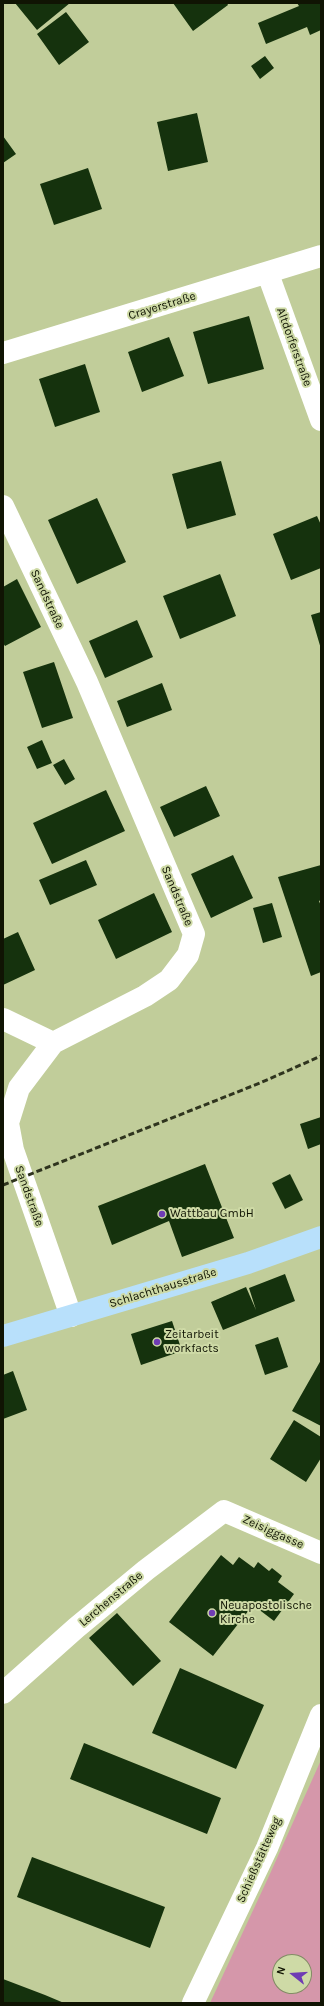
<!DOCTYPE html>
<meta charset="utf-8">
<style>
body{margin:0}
#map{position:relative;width:324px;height:2006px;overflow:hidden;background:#c1cd9a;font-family:Karla,sans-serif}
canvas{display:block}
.frame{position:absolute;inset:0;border:4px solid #101403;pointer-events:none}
.north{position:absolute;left:272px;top:1954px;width:40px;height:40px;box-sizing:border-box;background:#cedaa6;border:1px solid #828b65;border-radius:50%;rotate:287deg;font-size:11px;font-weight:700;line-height:16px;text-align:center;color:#101403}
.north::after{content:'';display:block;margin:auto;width:14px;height:18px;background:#6f3cb4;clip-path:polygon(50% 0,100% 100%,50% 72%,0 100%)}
</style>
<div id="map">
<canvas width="324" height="2006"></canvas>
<div class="frame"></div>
<div class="north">N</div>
</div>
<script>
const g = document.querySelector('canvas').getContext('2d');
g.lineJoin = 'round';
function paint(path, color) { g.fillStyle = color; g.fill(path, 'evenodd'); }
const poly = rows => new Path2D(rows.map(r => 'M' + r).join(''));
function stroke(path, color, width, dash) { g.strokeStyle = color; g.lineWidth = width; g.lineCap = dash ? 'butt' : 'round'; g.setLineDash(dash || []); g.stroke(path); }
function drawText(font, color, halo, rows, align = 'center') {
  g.font = font + ' Karla,sans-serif'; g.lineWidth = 4; g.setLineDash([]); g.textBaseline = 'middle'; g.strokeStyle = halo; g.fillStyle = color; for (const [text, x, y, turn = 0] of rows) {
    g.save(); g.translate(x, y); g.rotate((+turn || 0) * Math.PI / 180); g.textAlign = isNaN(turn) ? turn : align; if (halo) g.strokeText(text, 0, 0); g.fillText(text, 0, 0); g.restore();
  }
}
paint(poly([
 [321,1760,321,2003,210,2003,269,1876],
 [280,1962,304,1962,304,1986,280,1986]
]), '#d597aa');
paint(poly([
 [15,3,70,3,37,30],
 [173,3,227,3,228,5,193,31],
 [297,3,321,3,321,30,310,35,307,27,266,44,258,23,299,6],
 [66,12,89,42,59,65,37,34],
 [265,56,274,68,260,79,251,66],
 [197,113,208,162,168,171,157,122],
 [3,136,16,154,3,163],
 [88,168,102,209,54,225,40,184],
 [249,316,264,369,208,384,193,332],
 [169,337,184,376,142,392,128,352],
 [85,364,100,412,55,427,39,379],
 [221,461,236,515,187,529,172,474],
 [97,498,126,562,77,584,48,520],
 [317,516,321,525,321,568,291,580,273,534],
 [220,574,236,616,180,639,163,596],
 [17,579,41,627,5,646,3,643,3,587],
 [321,612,321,649,311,615],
 [137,620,153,657,105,678,89,641],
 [54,662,73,718,42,728,23,672],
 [162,683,172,710,127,727,117,701],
 [42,740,52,763,37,769,27,747],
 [64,759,75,779,65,785,53,765],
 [206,786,220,816,174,837,160,807],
 [106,790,125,831,52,864,33,823],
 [233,855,253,898,211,918,191,874],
 [86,860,97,885,50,905,39,880],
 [321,865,321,900,319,901,321,906,321,972,311,976,278,877],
 [154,893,172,932,116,959,98,920],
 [272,903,282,937,263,943,253,908],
 [18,932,35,970,3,985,3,939],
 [321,1117,321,1144,308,1149,300,1124],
 [205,1164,234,1238,182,1257,169,1221,112,1245,98,1206],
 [290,1174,303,1200,285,1209,272,1183],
 [285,1274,295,1301,223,1330,211,1302,246,1287,256,1310,249,1288],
 [172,1321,182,1351,141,1365,131,1334],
 [278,1337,288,1367,265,1375,255,1345],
 [321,1360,321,1426,292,1411],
 [13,1371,27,1410,3,1419,3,1375],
 [294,1420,321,1437,321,1458,306,1482,270,1459],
 [221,1555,233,1565,239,1557,254,1568,258,1562,269,1571,272,1568,282,1576,278,1582,294,1594,274,1621,253,1605,213,1656,169,1622],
 [117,1613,161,1661,133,1686,89,1638],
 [180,1668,264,1705,236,1769,152,1733],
 [84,1743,221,1798,207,1834,70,1779],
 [32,1857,165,1907,150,1948,17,1897],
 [3,1979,45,1995,64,2003,3,2003]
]), '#15320d');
stroke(poly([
 [268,274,321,420],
 [3,353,321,256],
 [3,506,87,682,194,934,188,955,169,980,145,996,53,1043,19,1088,8,1123,13,1150,71,1316],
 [3,1019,53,1043],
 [3,1693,76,1628,146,1570,224,1511,321,1553],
 [193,2003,267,1848,321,1715]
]), '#fff', 22);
stroke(poly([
 [3,1336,248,1263,321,1237]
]), '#b8e0fb', 22);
stroke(poly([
 [3,1185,260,1083,321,1056]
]), '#2f341e', 3, [6, 3]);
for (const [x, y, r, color] of [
 [162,1214,4,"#6f3cb4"],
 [157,1342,4,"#6f3cb4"],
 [212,1613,4,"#6f3cb4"]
]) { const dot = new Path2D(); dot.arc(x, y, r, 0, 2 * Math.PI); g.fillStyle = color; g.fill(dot); stroke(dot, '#cedaa6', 1.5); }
drawText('12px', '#101403', '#cedaa6', [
 ["Crayerstraße",162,306,-17],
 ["Altdorferstraße",294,347,70],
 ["Sandstraße",47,599,65],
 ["Sandstraße",177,896,67],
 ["Sandstraße",29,1196,70],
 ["Schlachthausstraße",163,1288,-17],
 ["Zeisiggasse",273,1532,24],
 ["Lerchenstraße",111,1599,-40],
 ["Schießstätteweg",259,1860,-66]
]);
drawText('12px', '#101403', '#cedaa6', [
 ["Wattbau GmbH",170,1214],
 ["Zeitarbeit",165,1335],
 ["workfacts",165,1349],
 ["Neuapostolische",220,1606],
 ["Kirche",220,1620]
], 'left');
</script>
